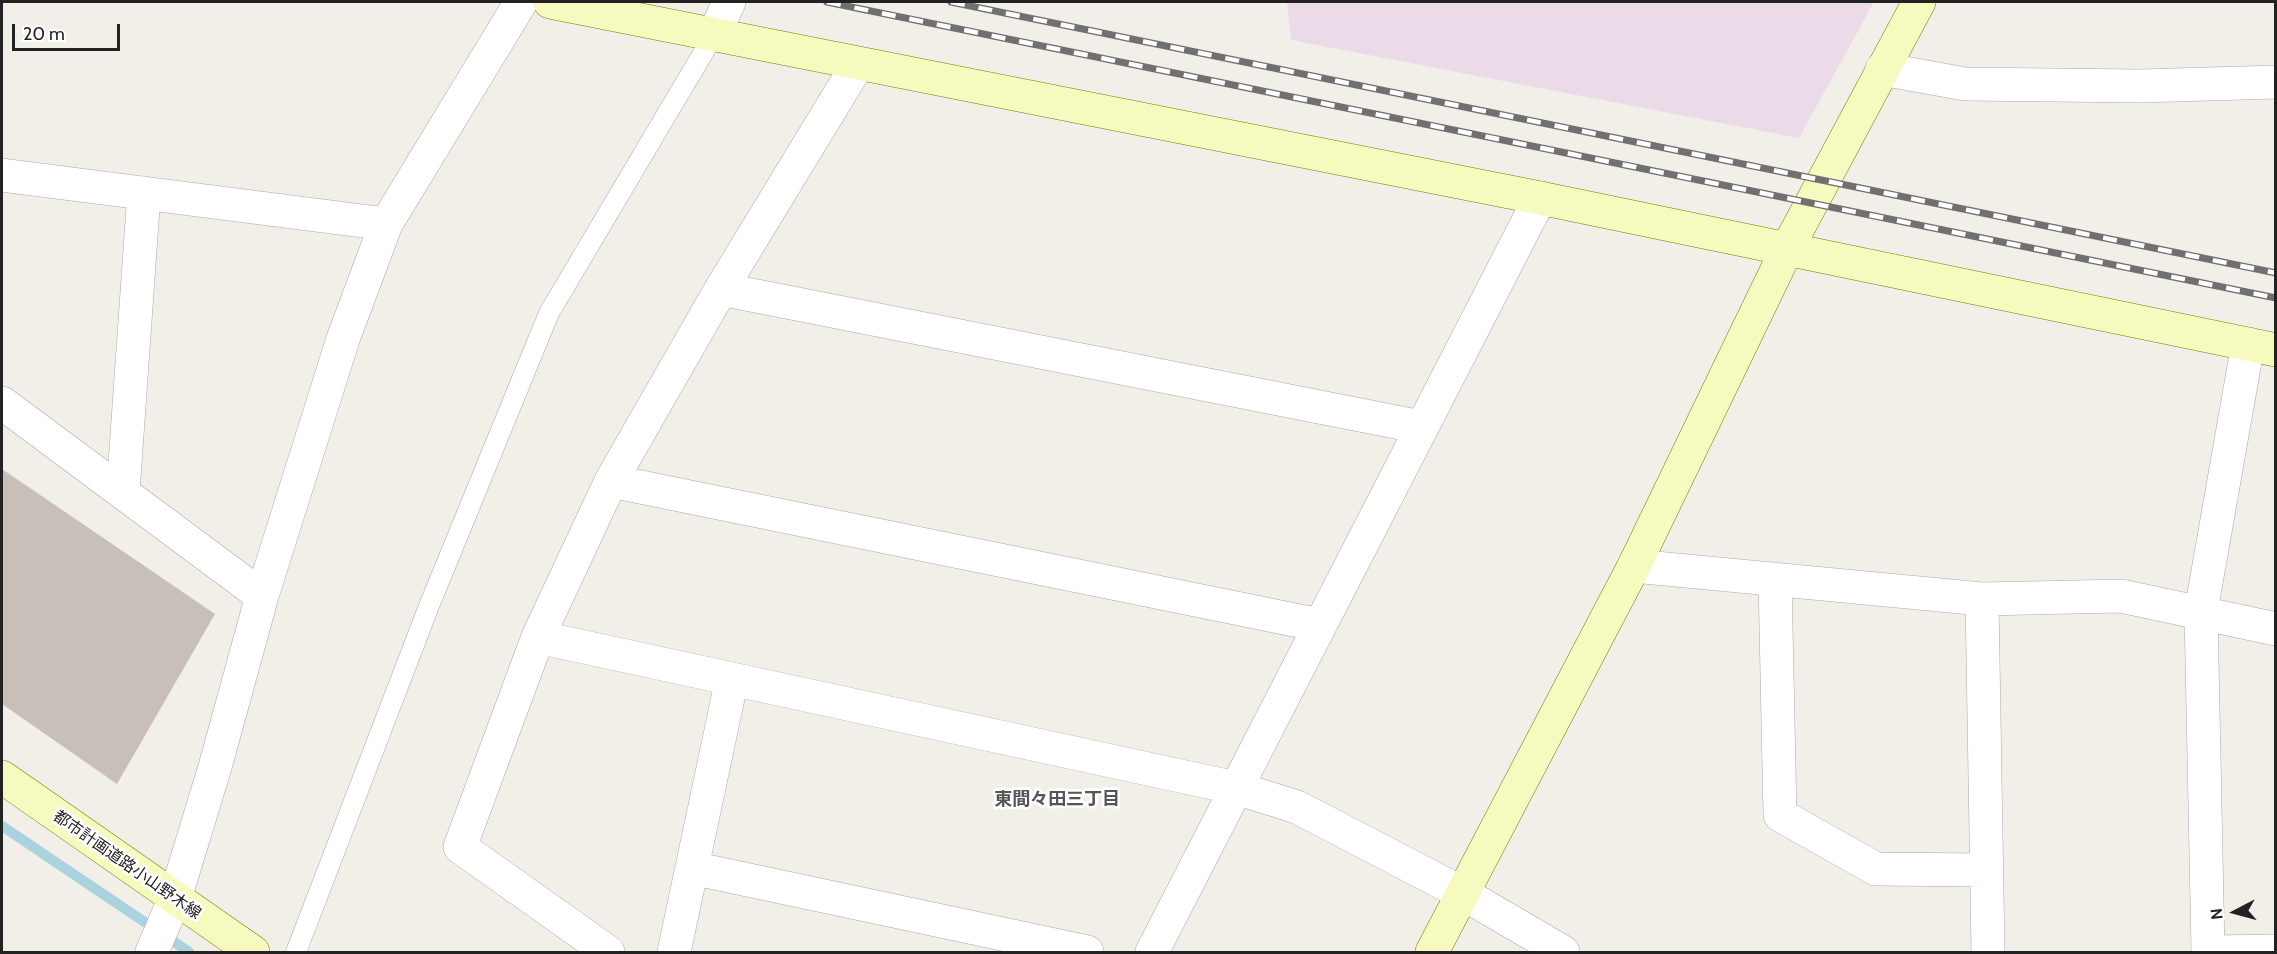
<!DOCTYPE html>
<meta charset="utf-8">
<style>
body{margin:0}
#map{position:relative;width:2277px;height:954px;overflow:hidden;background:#f2efe9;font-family:Cabin,sans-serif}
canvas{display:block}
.frame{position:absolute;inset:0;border:3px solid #222;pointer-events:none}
.north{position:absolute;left:2205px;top:882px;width:60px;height:60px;-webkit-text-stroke:4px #fff;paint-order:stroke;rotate:264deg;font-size:16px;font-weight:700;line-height:24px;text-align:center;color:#222}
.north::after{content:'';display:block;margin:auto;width:21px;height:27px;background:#222;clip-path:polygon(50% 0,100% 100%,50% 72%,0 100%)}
.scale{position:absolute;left:12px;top:24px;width:108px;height:27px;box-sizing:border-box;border:3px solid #222;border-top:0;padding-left:8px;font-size:18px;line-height:21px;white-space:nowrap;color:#222;-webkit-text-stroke:4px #fff;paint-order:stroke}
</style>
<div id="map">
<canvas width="2277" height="954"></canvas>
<div class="frame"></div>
<div class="north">N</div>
<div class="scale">20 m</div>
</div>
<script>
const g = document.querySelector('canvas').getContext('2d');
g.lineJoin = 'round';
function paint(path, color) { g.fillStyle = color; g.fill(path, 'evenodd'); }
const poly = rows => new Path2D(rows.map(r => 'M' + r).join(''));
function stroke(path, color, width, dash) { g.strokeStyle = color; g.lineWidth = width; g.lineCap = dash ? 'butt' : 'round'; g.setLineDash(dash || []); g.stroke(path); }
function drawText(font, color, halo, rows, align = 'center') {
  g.font = font + ' Cabin,"Noto Sans JP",sans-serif'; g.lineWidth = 5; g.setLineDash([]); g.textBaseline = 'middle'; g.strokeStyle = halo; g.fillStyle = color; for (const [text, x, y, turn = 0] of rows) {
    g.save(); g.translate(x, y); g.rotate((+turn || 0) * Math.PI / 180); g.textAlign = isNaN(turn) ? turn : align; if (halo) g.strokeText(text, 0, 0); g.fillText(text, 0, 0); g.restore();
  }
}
paint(poly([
 [1287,2,1874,2,1799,138,1291,40]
]), '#ebdbe8');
stroke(poly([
 [2,826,189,952]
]), '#aad3df', 10);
paint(poly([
 [2,469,215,614,117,784,2,704]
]), '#c7bfb8');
const lane = poly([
 [296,952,429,606,549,313,715,33]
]);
const street = poly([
 [715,33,729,2],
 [1882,69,1965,84,2141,86,2276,82],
 [2,175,386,224],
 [721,289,1421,427],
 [2,403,262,596],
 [611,481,1319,625],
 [123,492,144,193],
 [1634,566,1982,599,2121,596,2276,629],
 [1775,579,1780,815,1876,869,1986,870],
 [1982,599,1988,952],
 [538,637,1236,788,1297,807,1462,893,1563,952],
 [692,868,1087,952],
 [152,952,175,898,215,767,262,596,343,339,386,224,521,2],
 [608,952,460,847,538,637,611,481,721,289,858,64],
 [674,952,732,679],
 [1152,952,1540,198],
 [2208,952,2201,611,2248,344],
 [2212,952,2276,951]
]);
const secondary = poly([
 [550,2,1540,198,2276,350],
 [2,777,253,952],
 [1432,952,1634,566,1787,249,1919,2]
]);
stroke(lane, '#a9a9a9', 21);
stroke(street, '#a9a9a9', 34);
stroke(secondary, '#707d05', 34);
stroke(lane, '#fff', 20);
stroke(street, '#fff', 33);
stroke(secondary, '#f7fabf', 33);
const rail = poly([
 [827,2,2276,298],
 [951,2,2276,273]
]);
stroke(rail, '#707070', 7);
stroke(rail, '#fff', 4.5, [14]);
drawText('16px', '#222', '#fff', [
 ["都市計画道路小山野木線",127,865,35]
]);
drawText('bold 18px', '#555', '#fff', [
 ["東間々田三丁目",1057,800]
]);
</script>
